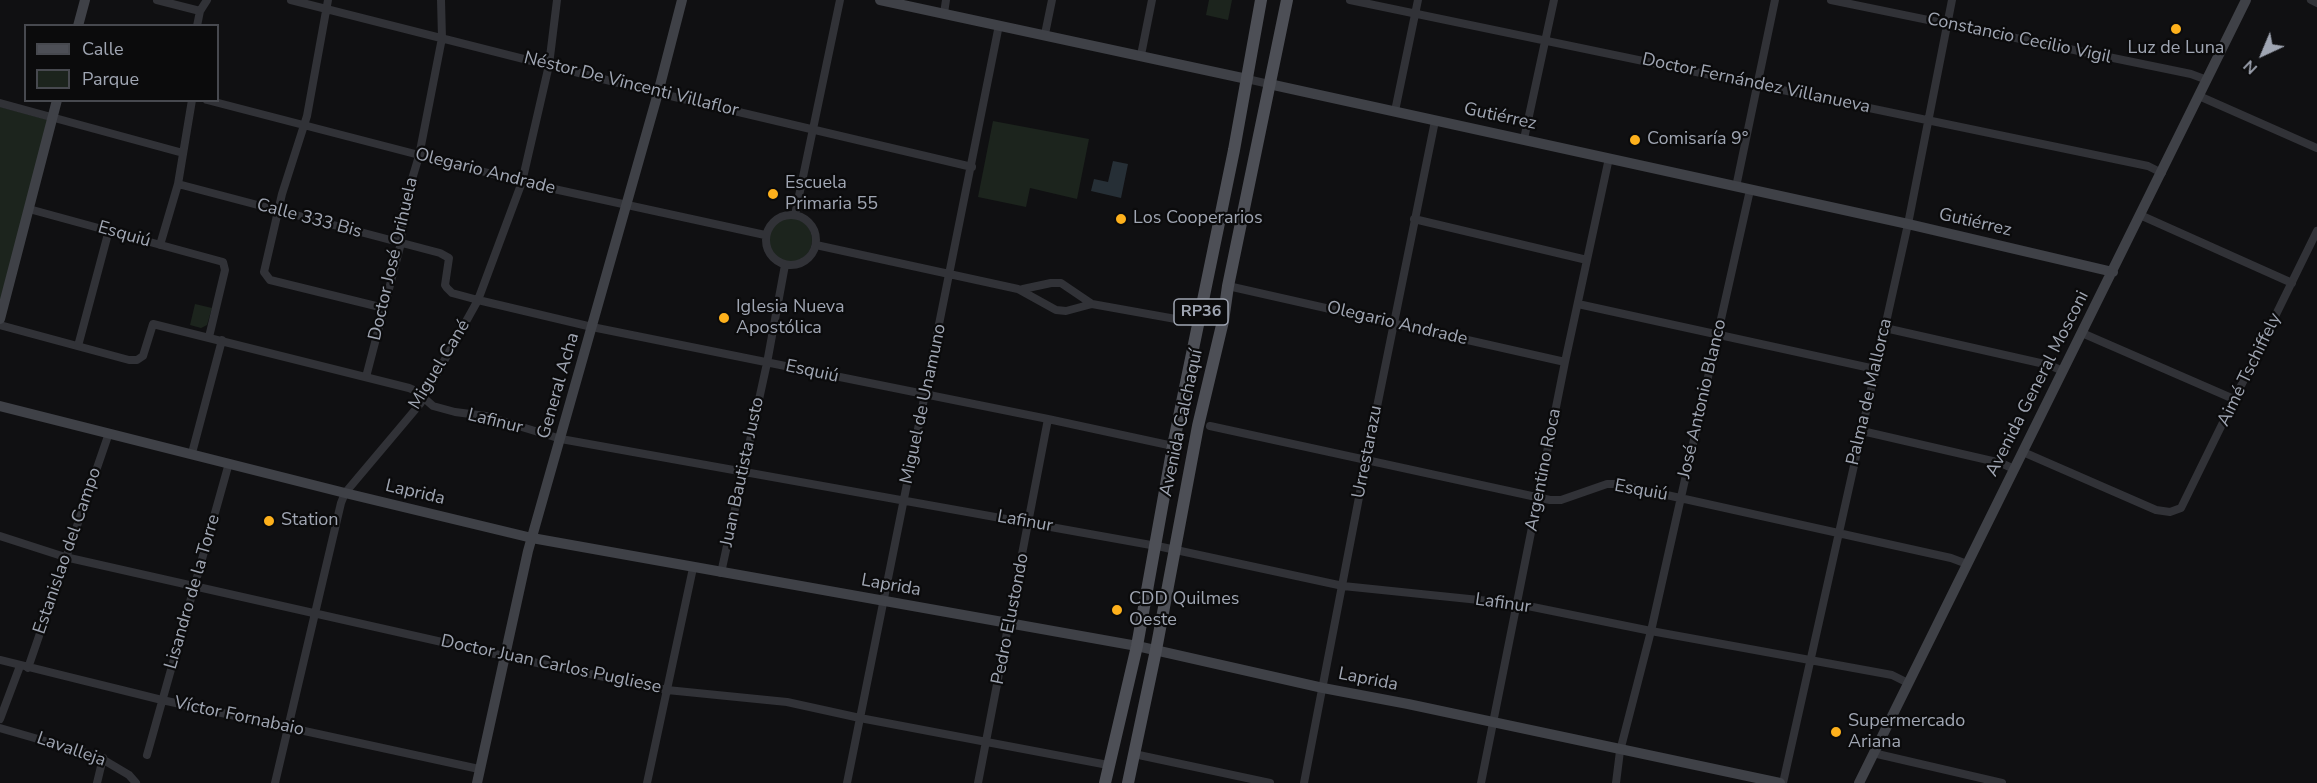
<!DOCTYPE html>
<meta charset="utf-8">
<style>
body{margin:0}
#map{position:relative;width:2317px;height:783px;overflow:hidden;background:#101012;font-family:"Nunito Sans",sans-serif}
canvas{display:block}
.legend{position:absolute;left:24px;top:24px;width:195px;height:78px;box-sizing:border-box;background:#0b0b0c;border:2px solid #47494f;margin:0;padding:8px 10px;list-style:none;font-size:18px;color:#a0a6b3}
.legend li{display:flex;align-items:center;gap:12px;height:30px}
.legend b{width:30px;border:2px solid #47494f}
.north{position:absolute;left:2233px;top:24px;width:60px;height:60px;-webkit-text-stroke:4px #0b0b0c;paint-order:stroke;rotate:224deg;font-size:16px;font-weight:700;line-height:24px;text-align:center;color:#a0a6b3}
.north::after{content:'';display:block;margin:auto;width:21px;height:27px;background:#a0a6b3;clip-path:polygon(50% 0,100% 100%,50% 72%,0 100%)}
</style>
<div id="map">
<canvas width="2317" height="783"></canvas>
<ul class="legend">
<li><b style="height:8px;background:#4d4f56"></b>Calle</li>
<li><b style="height:16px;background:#1c241d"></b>Parque</li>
</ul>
<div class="north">N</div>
</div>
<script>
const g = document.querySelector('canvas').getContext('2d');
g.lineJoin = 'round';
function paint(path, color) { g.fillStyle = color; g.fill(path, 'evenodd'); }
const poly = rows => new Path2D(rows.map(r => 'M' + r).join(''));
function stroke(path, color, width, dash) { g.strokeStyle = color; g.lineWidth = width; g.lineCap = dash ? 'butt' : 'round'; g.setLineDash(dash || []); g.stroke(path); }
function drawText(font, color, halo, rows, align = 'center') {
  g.font = font + ' "Nunito Sans",sans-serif'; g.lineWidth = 4.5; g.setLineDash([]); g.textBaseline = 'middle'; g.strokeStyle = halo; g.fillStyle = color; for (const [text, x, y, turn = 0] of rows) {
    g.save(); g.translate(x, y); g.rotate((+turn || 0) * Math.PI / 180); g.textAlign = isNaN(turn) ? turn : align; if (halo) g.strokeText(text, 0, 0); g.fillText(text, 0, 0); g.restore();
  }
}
paint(poly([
 [1209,0,1232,0,1228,20,1206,15],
 [0,107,49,120,0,302],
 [993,121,1089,139,1077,199,1030,188,1026,207,978,197],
 '768 240a22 22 0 1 1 44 0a22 22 0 1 1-44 0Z',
 [195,304,212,308,207,325,201,328,190,325]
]), '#1c241d');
paint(poly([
 [1113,161,1128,164,1121,198,1091,191,1094,179,1108,182]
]), '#262f36');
stroke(poly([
 [157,0,200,11],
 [291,0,658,93,972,167],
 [328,0,307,116,282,194,264,272,270,280,384,308],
 [1350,0,2148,166,2162,173],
 [1831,0,2191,74,2207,80],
 [2311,0,2317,3],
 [944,13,946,0],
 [197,26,200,11,207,0],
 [1045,34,1052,0],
 [1141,55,1152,0],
 [1247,79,1269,84],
 [2199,96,2317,148],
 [207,100,531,184,765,235],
 [0,103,183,153],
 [1395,111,1418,0],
 [1524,139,1554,0],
 [178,184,440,253,449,258,445,285,447,288,452,293,478,300,592,327,1048,419,1173,446],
 [1736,187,1775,0],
 [29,209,223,262,225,270,209,337],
 '766 240a25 25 0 1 1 50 0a25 25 0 1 1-50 0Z',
 [795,215,840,0],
 [2140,215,2292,283],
 [1414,219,1587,260],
 [160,245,178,184,192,100],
 [816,245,1018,289,1056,310,1066,311,1092,304],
 [1228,286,1565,362],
 [1023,289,1051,283,1061,283,1092,304,1198,323],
 [1578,304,1875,369],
 [0,325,129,360,137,360,143,356,153,324,409,388,416,391,433,406,455,412,486,416,561,439,1162,547,1343,586,1518,604,1651,631,1892,675,1908,683],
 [1885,328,2049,365,2063,371],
 [2082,333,2236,400],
 [78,346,109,230],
 [366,377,401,243,403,209,419,156,442,38,441,0],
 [1210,426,1550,500,1561,500,1607,484,1617,484,1951,558,1967,564],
 [1862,431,2001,463,2014,469],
 [2023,452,2156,510,2170,512,2181,508,2317,231],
 [192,453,222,340],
 [0,536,65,557,504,656,667,690,787,702,860,718,1108,765],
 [721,573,767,363,785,265],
 [0,660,162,700,479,769],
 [28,668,109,433],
 [0,719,20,666],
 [0,728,97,756,129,775,136,783],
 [1873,753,2002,783],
 [1134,754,1270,783],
 [147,755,229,463],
 [97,783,103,758],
 [275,783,341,503,345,493,420,404,478,300,522,182,549,65,557,0],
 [647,783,693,568],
 [847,783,999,25],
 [978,783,1048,419],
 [1304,783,1366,461,1435,121],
 [1481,783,1565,362,1609,158],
 [1616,783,1620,751,1651,631,1750,190],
 [1783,783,1908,224,1952,0]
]), '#313237', 8);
stroke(poly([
 [880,0,1247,79],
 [78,26,85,0],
 [1269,84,1908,224,2113,272],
 [0,319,57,100],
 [0,406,345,493,532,538,1137,646,1323,688,1408,704,1780,783],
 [477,783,528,551,658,93,682,0],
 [1859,783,2246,0]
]), '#3f4147', 10);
stroke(poly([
 [1105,783,1137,646,1173,446,1234,150,1261,0],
 [1128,783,1156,650,1198,426,1223,321,1228,286,1287,0]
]), '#4d4f56', 12);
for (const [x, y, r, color] of [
 [2176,29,6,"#feb11c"],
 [1635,140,6,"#feb11c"],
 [773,194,6,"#feb11c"],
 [1121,219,6,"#feb11c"],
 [724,318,6,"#feb11c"],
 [269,521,6,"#feb11c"],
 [1117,610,6,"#feb11c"],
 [1836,732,6,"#feb11c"]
]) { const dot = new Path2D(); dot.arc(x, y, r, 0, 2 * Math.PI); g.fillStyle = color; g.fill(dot); stroke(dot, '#0b0b0c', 2); }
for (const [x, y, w] of [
 [1201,312,54]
]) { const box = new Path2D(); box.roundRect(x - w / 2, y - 13, w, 26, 4.5); g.fillStyle = '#0b0b0c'; g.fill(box); stroke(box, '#a0a6b3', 1.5); }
drawText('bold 16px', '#a0a6b3', null, [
 ["RP36",1201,312]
]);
drawText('18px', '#a0a6b3', '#0b0b0c', [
 ["Constancio Cecilio Vigil",2019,39,12],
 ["Doctor Fernández Villanueva",1756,84,12],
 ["Néstor De Vincenti Villaflor",631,85,14],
 ["Gutiérrez",1500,117,12],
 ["Olegario Andrade",485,172,14],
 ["Calle 333 Bis",309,219,15],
 ["Gutiérrez",1975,223,13],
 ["Esquiú",124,235,16],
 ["Doctor José Orihuela",394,259,-77],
 ["Olegario Andrade",1397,324,13],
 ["Miguel Cané",440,365,-59],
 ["Aimé Tschiffely",2250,370,-64],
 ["Esquiú",812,372,12],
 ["Avenida General Mosconi",2038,384,-63],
 ["General Acha",559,386,-74],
 ["Palma de Mallorca",1870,392,-77],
 ["José Antonio Blanco",1703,399,-77],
 ["Miguel de Unamuno",924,404,-78],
 ["Lafinur",495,422,14],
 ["Avenida Calchaquí",1182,423,-78],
 ["Urrestarazu",1368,452,-79],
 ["Argentino Roca",1544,470,-79],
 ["Juan Bautista Justo",743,472,-78],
 ["Esquiú",1641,491,10],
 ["Laprida",415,493,13],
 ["Lafinur",1025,522,10],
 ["Estanislao del Campo",68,551,-71],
 ["Laprida",891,586,10],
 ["Lisandro de la Torre",193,592,-74],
 ["Lafinur",1503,604,8],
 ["Pedro Elustondo",1011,619,-79],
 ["Doctor Juan Carlos Pugliese",551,665,12],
 ["Laprida",1368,680,11],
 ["Víctor Fornabaio",239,717,12],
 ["Lavalleja",71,750,19]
]);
drawText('18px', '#a0a6b3', '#0b0b0c', [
 ["Luz de Luna",2176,49,"center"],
 ["Comisaría 9°",1647,140],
 ["Escuela",785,184],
 ["Primaria 55",785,205],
 ["Los Cooperarios",1133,219],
 ["Iglesia Nueva",736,308],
 ["Apostólica",736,329],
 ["Station",281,521],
 ["CDD Quilmes",1129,600],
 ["Oeste",1129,621],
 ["Supermercado",1848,722],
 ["Ariana",1848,743]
], 'left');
</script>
